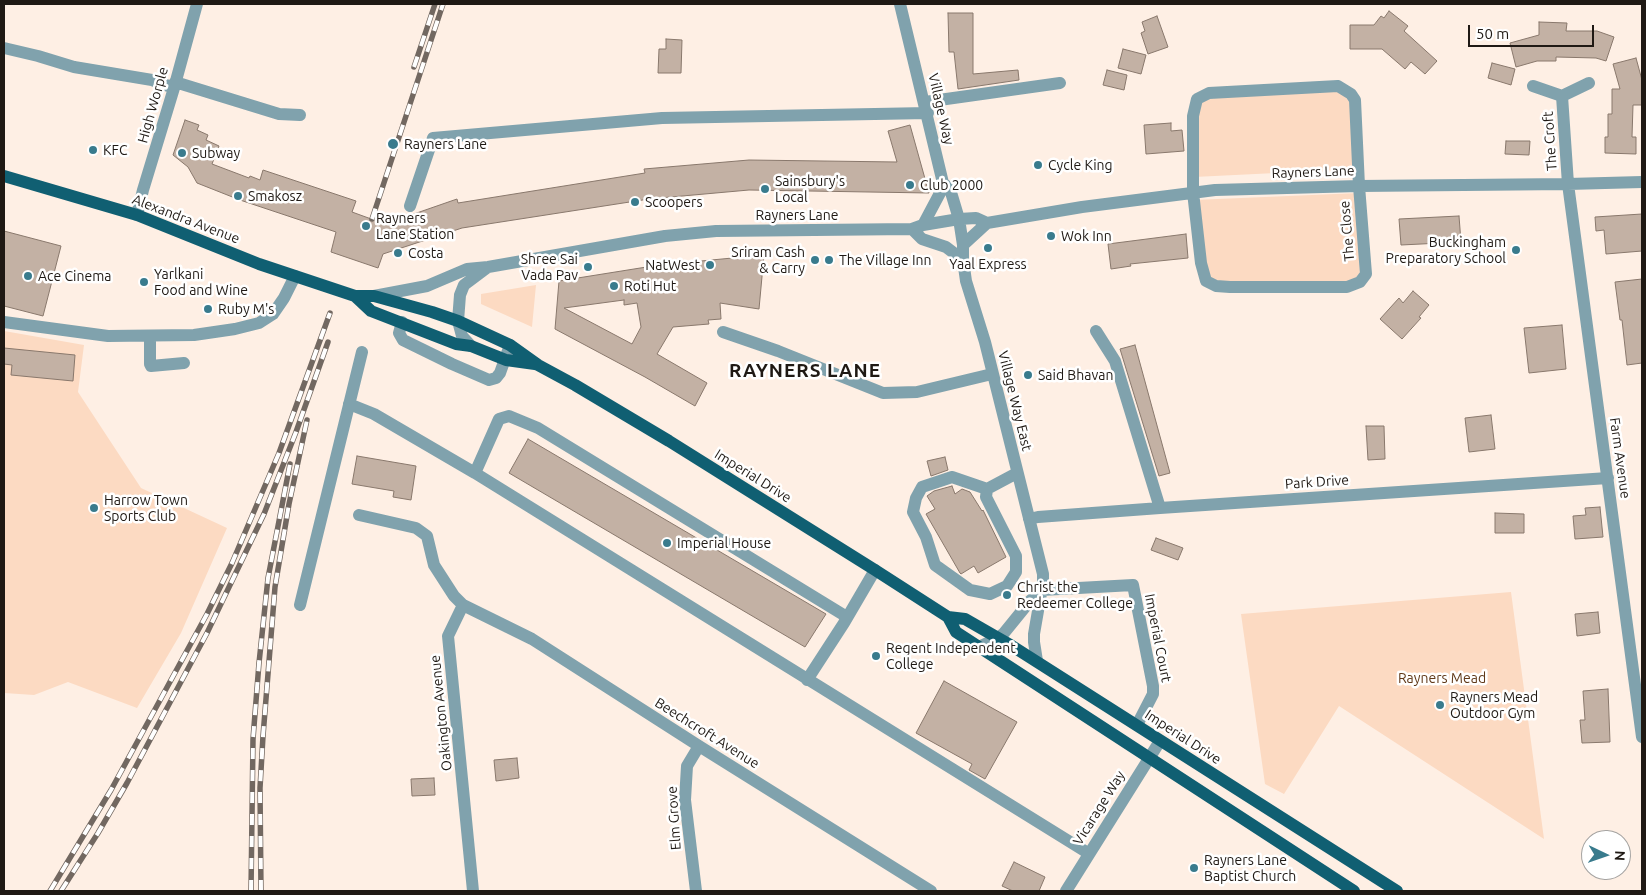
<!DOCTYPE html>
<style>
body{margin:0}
#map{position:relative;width:1646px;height:895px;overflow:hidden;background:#feefe4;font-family:Ubuntu,sans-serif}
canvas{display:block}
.frame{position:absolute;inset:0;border:5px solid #1f1914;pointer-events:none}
.north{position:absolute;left:1581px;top:830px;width:50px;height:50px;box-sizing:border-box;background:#fff;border:1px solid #a5a3a1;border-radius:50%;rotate:93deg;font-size:14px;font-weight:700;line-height:20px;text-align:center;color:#1f1914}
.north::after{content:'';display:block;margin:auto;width:18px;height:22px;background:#397b8d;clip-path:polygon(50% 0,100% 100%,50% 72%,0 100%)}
.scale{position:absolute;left:1468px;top:25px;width:126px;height:22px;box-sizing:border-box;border:2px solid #1f1914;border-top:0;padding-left:6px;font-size:15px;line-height:18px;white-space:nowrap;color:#1f1914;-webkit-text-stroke:4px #fff;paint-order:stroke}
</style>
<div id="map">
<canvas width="1646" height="895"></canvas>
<div class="frame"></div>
<div class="north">N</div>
<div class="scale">50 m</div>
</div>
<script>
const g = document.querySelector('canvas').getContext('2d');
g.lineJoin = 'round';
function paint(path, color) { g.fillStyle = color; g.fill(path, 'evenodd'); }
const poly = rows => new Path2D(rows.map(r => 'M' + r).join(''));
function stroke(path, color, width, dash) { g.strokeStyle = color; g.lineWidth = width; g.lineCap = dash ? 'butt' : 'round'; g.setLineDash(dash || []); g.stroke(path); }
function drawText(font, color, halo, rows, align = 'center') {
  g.font = font + ' Ubuntu,sans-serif'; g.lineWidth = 5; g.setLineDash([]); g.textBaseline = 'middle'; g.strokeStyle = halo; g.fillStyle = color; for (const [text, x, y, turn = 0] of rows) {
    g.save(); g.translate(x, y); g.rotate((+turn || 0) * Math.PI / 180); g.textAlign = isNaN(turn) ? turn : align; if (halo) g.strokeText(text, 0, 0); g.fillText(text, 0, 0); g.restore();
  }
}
paint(poly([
 [1338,86,1351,94,1358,169,1194,177,1197,99],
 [1359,193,1360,282,1206,281,1194,200],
 [536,285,532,327,481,304,481,294],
 [4,331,84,345,78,392,141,488,227,528,181,633,137,708,68,682,34,695,4,693],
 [1511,592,1544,839,1339,706,1284,794,1265,784,1241,614]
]), '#fcdac2');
const building = poly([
 [1389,11,1408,26,1404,31,1437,61,1425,74,1411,62,1405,69,1382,49,1350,49,1350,25,1374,25,1381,16,1384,18,1389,11],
 [948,13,973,13,973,74,1018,70,1019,80,958,89,954,52,949,52,948,13],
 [1157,16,1168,47,1148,54,1141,33,1145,31,1142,22,1157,16],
 [1539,22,1567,23,1566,31,1597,31,1614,37,1606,61,1596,58,1556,57,1556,61,1537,61,1516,67,1510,43,1539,35,1539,22],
 [666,39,682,40,681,73,658,73,659,49,666,49,666,39],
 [1123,49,1146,55,1141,74,1118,68,1123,49],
 [1636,58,1642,80,1642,105,1633,105,1632,137,1636,137,1636,154,1605,153,1605,137,1608,137,1608,114,1612,114,1612,89,1620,89,1613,64,1636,58],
 [1492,63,1515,69,1511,85,1488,78,1492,63],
 [1107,70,1127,75,1124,90,1103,85,1107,70],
 [185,120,199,125,197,130,208,135,206,140,219,146,212,164,249,178,250,176,260,180,263,170,356,201,352,212,385,224,457,199,458,203,645,173,644,169,749,160,897,162,888,131,910,125,929,193,749,190,649,199,462,228,383,254,378,268,331,252,336,232,240,200,197,183,188,167,173,155,185,120],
 [1171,123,1171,131,1182,130,1184,151,1146,154,1144,125,1171,123],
 [1506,141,1530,141,1529,155,1505,154,1506,141],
 [1642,214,1642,251,1606,254,1604,230,1596,231,1595,217,1642,214],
 [1459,216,1461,242,1401,245,1399,219,1459,216],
 [4,231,61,246,43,316,4,306,4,231],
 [1186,234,1188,258,1130,264,1131,266,1111,269,1108,244,1186,234],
 [764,255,759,309,720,303,721,319,708,320,709,324,673,327,657,354,707,383,695,406,645,377,555,329,559,281,659,265,764,255],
 [624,300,624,305,637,303,641,327,632,344,564,308,624,300],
 [1642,279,1642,363,1627,365,1622,320,1620,320,1615,282,1642,279],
 [1413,291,1429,305,1419,317,1421,318,1402,339,1380,319,1399,298,1403,303,1413,291],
 [1562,325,1566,369,1529,373,1524,328,1562,325],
 [1135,345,1170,473,1159,476,1120,349,1135,345],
 [4,348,75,355,73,381,11,375,12,365,4,364,4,348],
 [1491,415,1495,449,1469,452,1465,418,1491,415],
 [1366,426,1384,426,1385,459,1368,460,1366,426],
 [528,439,826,614,805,647,509,473,528,439],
 [357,456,416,466,411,500,393,497,394,491,352,484,357,456],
 [945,457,948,470,931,476,927,461,945,457],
 [952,486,955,494,962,489,970,492,982,511,983,510,1006,557,978,573,974,566,961,574,960,573,926,514,935,509,927,496,934,491,952,486],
 [1600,507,1603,537,1575,539,1573,516,1586,515,1585,508,1600,507],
 [1495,513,1524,514,1524,533,1495,533,1495,513],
 [1156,538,1183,548,1178,560,1151,550,1156,538],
 [1598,612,1600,633,1577,636,1575,614,1598,612],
 [944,681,1017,722,985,779,969,770,972,764,916,733,944,681],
 [1608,689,1610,742,1582,743,1580,720,1585,720,1583,691,1608,689],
 [517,758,519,778,496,781,494,760,517,758],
 [434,778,435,795,412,796,411,779,434,778],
 [1014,862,1045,877,1039,891,1013,891,1002,886,1014,862]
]);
paint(building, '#c3b1a4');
stroke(building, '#89786c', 1);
stroke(poly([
 [900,4,943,183,950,189,959,219,963,245,963,260,966,281,985,342,1043,574,1043,582,1034,634,1034,642,1037,661],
 [4,48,38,56,74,67,152,80,174,88],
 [175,82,279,114,300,115],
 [1589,83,1562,96,1568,184,1642,737],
 [1338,86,1351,94,1355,100,1359,186,1366,274,1360,282,1347,287,1230,287,1216,286,1206,281,1201,263,1193,192,1193,116,1197,99,1209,93,1338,86],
 [1533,86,1562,96],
 [925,102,1060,83],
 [410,206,433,138,662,118,928,113],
 [137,215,143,190,174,88,197,4],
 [923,225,940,193,943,183],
 [912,229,922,239,946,247,963,260],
 [963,245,987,223],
 [374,296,427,286,467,269,488,267,665,236,716,231,912,229,923,225,959,219,976,218,987,223,1082,207,1215,190,1359,186,1568,184,1642,182],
 [4,322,108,336,194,335,235,329,259,323,273,314,284,298,295,276],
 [402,322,399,333,403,340,452,364,489,380,496,378,500,373,510,345],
 [1096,331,1115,361,1160,508],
 [723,332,778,351,883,393,917,392,992,374],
 [150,337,150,364,151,366,184,363],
 [471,346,462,336,458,321,460,295,464,285,488,267],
 [349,404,374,414,475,473,1088,853],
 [475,473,499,419,509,416,538,428,847,617],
 [952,477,987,489,986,497,1016,556,1016,572,1007,586,990,594,970,590,935,565,926,537,913,512,916,498,922,487,952,477],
 [987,489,1017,473],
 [359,515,416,528,427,536,434,565,454,596,463,605,448,636,473,891],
 [1029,519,1038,517,1160,508,1608,478],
 [1042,590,1133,585,1153,686,1153,694,1137,725],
 [300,605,362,352],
 [463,605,532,639,699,746,931,891],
 [979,647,998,638,1004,633,1030,601,1042,590],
 [807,680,844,623,875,570],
 [696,891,685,800,687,766,699,746],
 [1066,891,1160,741]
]), '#80a2ad', 12);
stroke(poly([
 [4,176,137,215,259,264,355,296,374,296,432,312,458,321,510,345,538,365,575,385,669,441,875,570,948,617,965,619,1012,646,1397,891],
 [355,296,371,311,456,344,471,346,506,360,535,364],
 [948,617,956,632,1354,891]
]), '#105f72', 12);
const rail = poly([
 [414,67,435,4],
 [372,219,443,4],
 [50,891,111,790,207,614,232,563,279,453,330,313],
 [61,891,98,833,127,783,207,633,264,514,296,432,328,342],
 [251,891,253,739,259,663,268,578,290,464],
 [261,891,260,788,263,736,275,587,289,504,307,420]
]);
stroke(rail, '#726861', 5.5);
stroke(rail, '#fff', 4, [11]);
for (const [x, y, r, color] of [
 [393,144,6,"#397b8d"],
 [93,150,5,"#397b8d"],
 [182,153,5,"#397b8d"],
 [1038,165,5,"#397b8d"],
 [910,185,5,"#397b8d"],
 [765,189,5,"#397b8d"],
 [238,196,5,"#397b8d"],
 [635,202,5,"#397b8d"],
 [366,226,5,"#397b8d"],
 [1051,236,5,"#397b8d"],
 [988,248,5,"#397b8d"],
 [1516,250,5,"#397b8d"],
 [398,253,5,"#397b8d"],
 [815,260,5,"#397b8d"],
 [829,260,5,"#397b8d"],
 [710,265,5,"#397b8d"],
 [588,267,5,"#397b8d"],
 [28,276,5,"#397b8d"],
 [144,282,5,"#397b8d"],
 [614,286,5,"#397b8d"],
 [208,309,5,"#397b8d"],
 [1028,375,5,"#397b8d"],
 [94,508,5,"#397b8d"],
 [667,543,5,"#397b8d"],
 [1007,595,5,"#397b8d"],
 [876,656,5,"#397b8d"],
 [1440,705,5,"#397b8d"],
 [1194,868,5,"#397b8d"]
]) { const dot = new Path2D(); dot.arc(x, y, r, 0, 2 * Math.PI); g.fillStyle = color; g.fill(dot); stroke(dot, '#fff', 2); }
drawText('14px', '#1f1914', '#fff', [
 ["High Worple",153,105,-74],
 ["Village Way",941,109,77],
 ["The Croft",1550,141,-94],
 ["Rayners Lane",1313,172,-2],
 ["Rayners Lane",797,215],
 ["Alexandra Avenue",186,219,21],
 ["The Close",1347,231,-95],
 ["Village Way East",1015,401,76],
 ["Farm Avenue",1620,458,82],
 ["Imperial Drive",753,476,32],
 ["Park Drive",1317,482,-4],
 ["Imperial Court",1158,638,79],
 ["Oakington Avenue",441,713,-96],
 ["Beechcroft Avenue",707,733,32],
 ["Imperial Drive",1183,737,33],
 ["Vicarage Way",1099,808,-58],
 ["Elm Grove",674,818,-94]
]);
drawText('14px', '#1f1914', '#fff', [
 ["Rayners Lane",404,144],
 ["KFC",103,150],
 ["Subway",192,153],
 ["Cycle King",1048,165],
 ["Sainsbury's",775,181],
 ["Local",775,197],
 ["Club 2000",920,185],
 ["Smakosz",248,196],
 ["Scoopers",645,202],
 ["Rayners",376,218],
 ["Lane Station",376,234],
 ["Wok Inn",1061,236],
 ["Buckingham",1506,242,"right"],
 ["Preparatory School",1506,258,"right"],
 ["Sriram Cash",805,252,"right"],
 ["& Carry",805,268,"right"],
 ["Costa",408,253],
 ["Shree Sai",578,259,"right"],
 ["Vada Pav",578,275,"right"],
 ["The Village Inn",839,260],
 ["Yaal Express",988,264,"center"],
 ["NatWest",700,265,"right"],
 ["Yarlkani",154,274],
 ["Food and Wine",154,290],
 ["Ace Cinema",38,276],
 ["Roti Hut",624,286],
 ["Ruby M's",218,309],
 ["Said Bhavan",1038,375],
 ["Harrow Town",104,500],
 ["Sports Club",104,516],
 ["Imperial House",677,543],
 ["Christ the",1017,587],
 ["Redeemer College",1017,603],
 ["Regent Independent",886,648],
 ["College",886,664],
 ["Rayners Mead",1450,697],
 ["Outdoor Gym",1450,713],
 ["Rayners Lane",1204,860],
 ["Baptist Church",1204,876]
], 'left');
drawText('14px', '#603919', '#fff', [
 ["Rayners Mead",1442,678]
]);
g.letterSpacing = '1px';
drawText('bold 19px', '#1f1914', '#fff', [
 ["RAYNERS LANE",805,371]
]);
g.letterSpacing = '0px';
</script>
